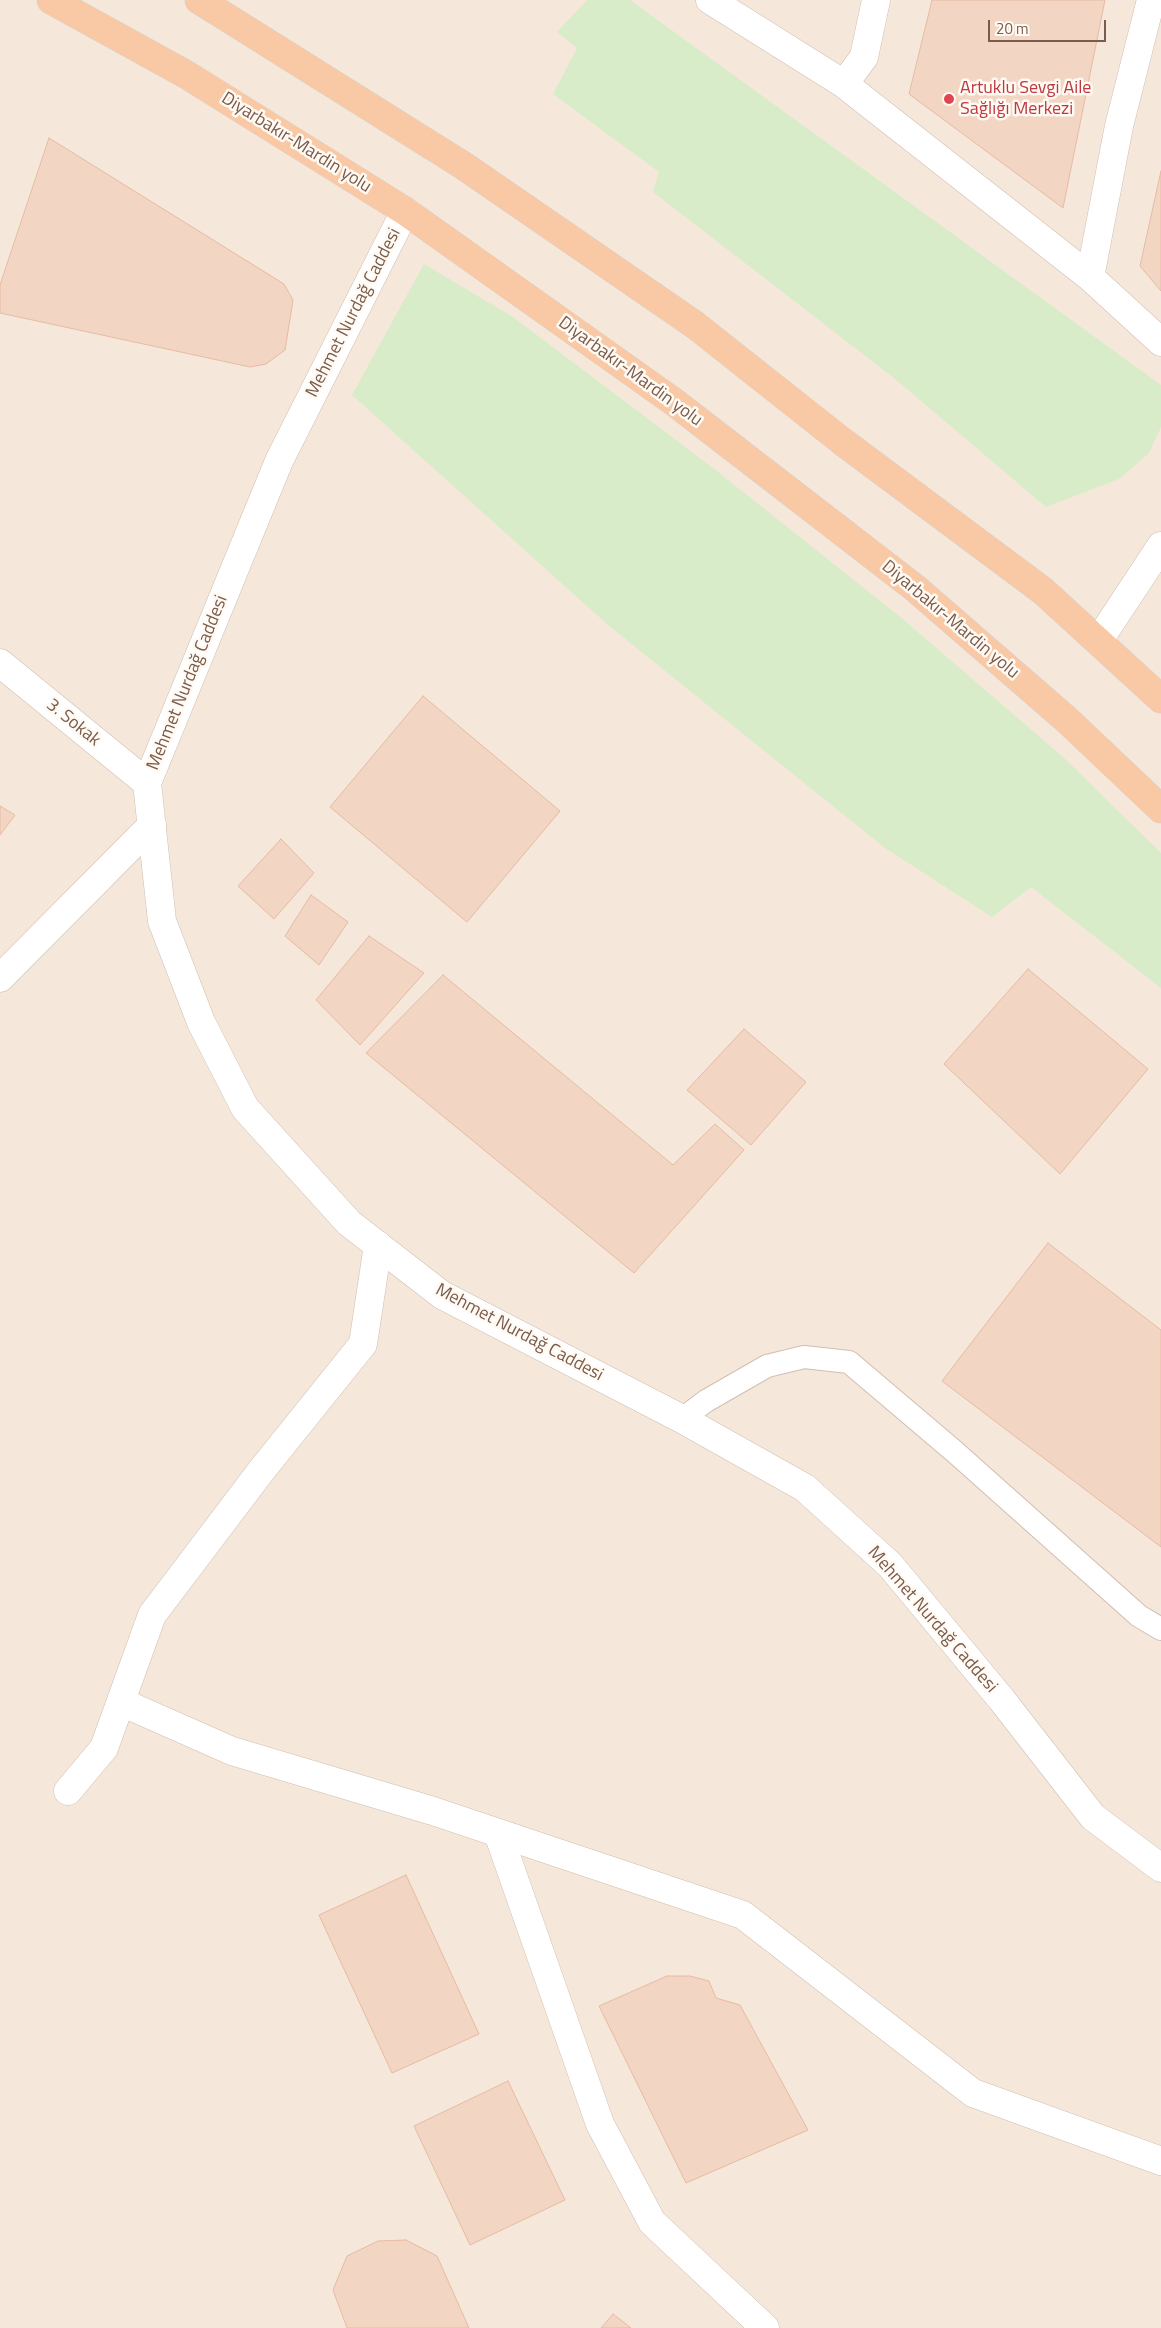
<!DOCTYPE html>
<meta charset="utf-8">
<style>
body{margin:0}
#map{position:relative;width:1161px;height:2328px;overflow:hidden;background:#fdf6ec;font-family:"Titillium Web",sans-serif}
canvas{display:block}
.scale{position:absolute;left:988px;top:20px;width:118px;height:22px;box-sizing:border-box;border:2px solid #7a5c4d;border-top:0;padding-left:6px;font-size:15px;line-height:18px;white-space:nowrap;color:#7a5c4d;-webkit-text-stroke:4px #fffaf3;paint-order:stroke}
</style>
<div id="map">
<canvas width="1161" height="2328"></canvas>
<div class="scale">20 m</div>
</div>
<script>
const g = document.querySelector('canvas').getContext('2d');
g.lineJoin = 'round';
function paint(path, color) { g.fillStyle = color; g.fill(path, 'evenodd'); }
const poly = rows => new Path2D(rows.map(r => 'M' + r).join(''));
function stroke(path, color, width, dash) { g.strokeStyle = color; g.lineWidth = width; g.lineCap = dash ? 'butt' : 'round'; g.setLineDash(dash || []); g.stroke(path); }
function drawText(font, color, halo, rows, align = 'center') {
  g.font = font + ' "Titillium Web",sans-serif'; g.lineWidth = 5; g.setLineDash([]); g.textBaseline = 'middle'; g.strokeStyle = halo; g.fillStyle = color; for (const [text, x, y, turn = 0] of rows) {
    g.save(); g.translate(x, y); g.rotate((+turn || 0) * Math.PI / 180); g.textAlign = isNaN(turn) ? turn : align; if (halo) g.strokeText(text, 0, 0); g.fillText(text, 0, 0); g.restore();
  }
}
paint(poly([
 [0,0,1161,0,1161,2328,0,2328]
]), '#f5e8da');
paint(poly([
 [587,0,630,0,1161,385,1161,427,1149,453,1119,479,1046,507,894,378,653,192,659,172,553,94,577,48,557,32],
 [424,264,513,317,713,468,899,616,1063,757,1161,853,1161,988,1031,887,992,917,885,848,608,625,352,395]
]), '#d8ecc9');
const building = poly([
 [932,0,1105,0,1063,208,909,94,932,0],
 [49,138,284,284,293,300,285,350,266,364,250,367,0,313,0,285,49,138],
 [1161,171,1161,291,1140,266,1161,171],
 [423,696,560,811,467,922,330,807,423,696],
 [0,806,15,815,0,835,0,806],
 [281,839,314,873,274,919,238,886,281,839],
 [311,895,348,922,319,965,285,936,311,895],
 [369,936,424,973,360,1045,316,1000,369,936],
 [1028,969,1148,1069,1060,1174,944,1064,1028,969],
 [443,975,673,1165,715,1124,744,1150,634,1273,366,1053,443,975],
 [744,1029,806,1082,751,1145,687,1090,744,1029],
 [1048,1243,1161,1330,1161,1547,942,1381,1048,1243],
 [406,1875,479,2034,392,2073,319,1915,406,1875],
 [667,1976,690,1976,709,1981,716,1998,740,2005,808,2130,686,2183,599,2006,667,1976],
 [508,2081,565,2200,470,2245,414,2126,508,2081],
 [406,2240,437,2256,469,2328,347,2328,333,2290,347,2256,378,2241,406,2240],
 [613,2314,631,2328,601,2328,613,2314]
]);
paint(building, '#f3d5c3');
stroke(building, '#e6bba3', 1);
const service = poly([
 [682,1419,706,1401,767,1366,804,1357,849,1362,955,1452,1139,1616,1161,1629]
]);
const minor = poly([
 [710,0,844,84,1090,277,1161,342],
 [844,84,864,57,876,0],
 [1090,277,1119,126,1151,0],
 [1099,640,1161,546],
 [0,663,147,783],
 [0,978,152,825],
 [121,1702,232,1751,433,1811,743,1915,973,2093,1161,2161],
 [68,1791,104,1748,152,1615,261,1471,363,1344,378,1245],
 [498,1833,600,2124,652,2222,765,2328]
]);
const tertiary = poly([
 [405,211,279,461,147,783,162,921,201,1022,245,1108,349,1223,442,1295,682,1419,805,1488,890,1565,1002,1700,1093,1817,1161,1868]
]);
const trunk = poly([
 [51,0,187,75,405,211,674,402,915,588,1067,720,1161,809],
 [199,0,464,166,695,325,843,442,1043,591,1161,699]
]);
stroke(service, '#d1beb0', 24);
stroke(minor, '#d1beb0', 29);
stroke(tertiary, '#d1beb0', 29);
stroke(trunk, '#dad1cd', 29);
stroke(service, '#fff', 22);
stroke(minor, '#fff', 28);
stroke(tertiary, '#fff', 28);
stroke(trunk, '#f9c8a4', 28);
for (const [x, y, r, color] of [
 [949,99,6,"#e0444e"]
]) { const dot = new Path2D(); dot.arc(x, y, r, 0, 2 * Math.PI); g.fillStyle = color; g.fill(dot); stroke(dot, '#fffaf3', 2); }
drawText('18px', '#be3a42', '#fffaf3', [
 ["Artuklu Sevgi Aile",960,89],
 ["Sağlığı Merkezi",960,110]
], 'left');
drawText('18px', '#7a5c4d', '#fffaf3', [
 ["Diyarbakır-Mardin yolu",296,143,32],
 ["Mehmet Nurdağ Caddesi",354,313,-63],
 ["Diyarbakır-Mardin yolu",630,372,36],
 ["Diyarbakır-Mardin yolu",950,620,40],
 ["Mehmet Nurdağ Caddesi",188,683,-68],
 ["3. Sokak",73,723,39],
 ["Mehmet Nurdağ Caddesi",519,1333,28],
 ["Mehmet Nurdağ Caddesi",932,1620,49]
]);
</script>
